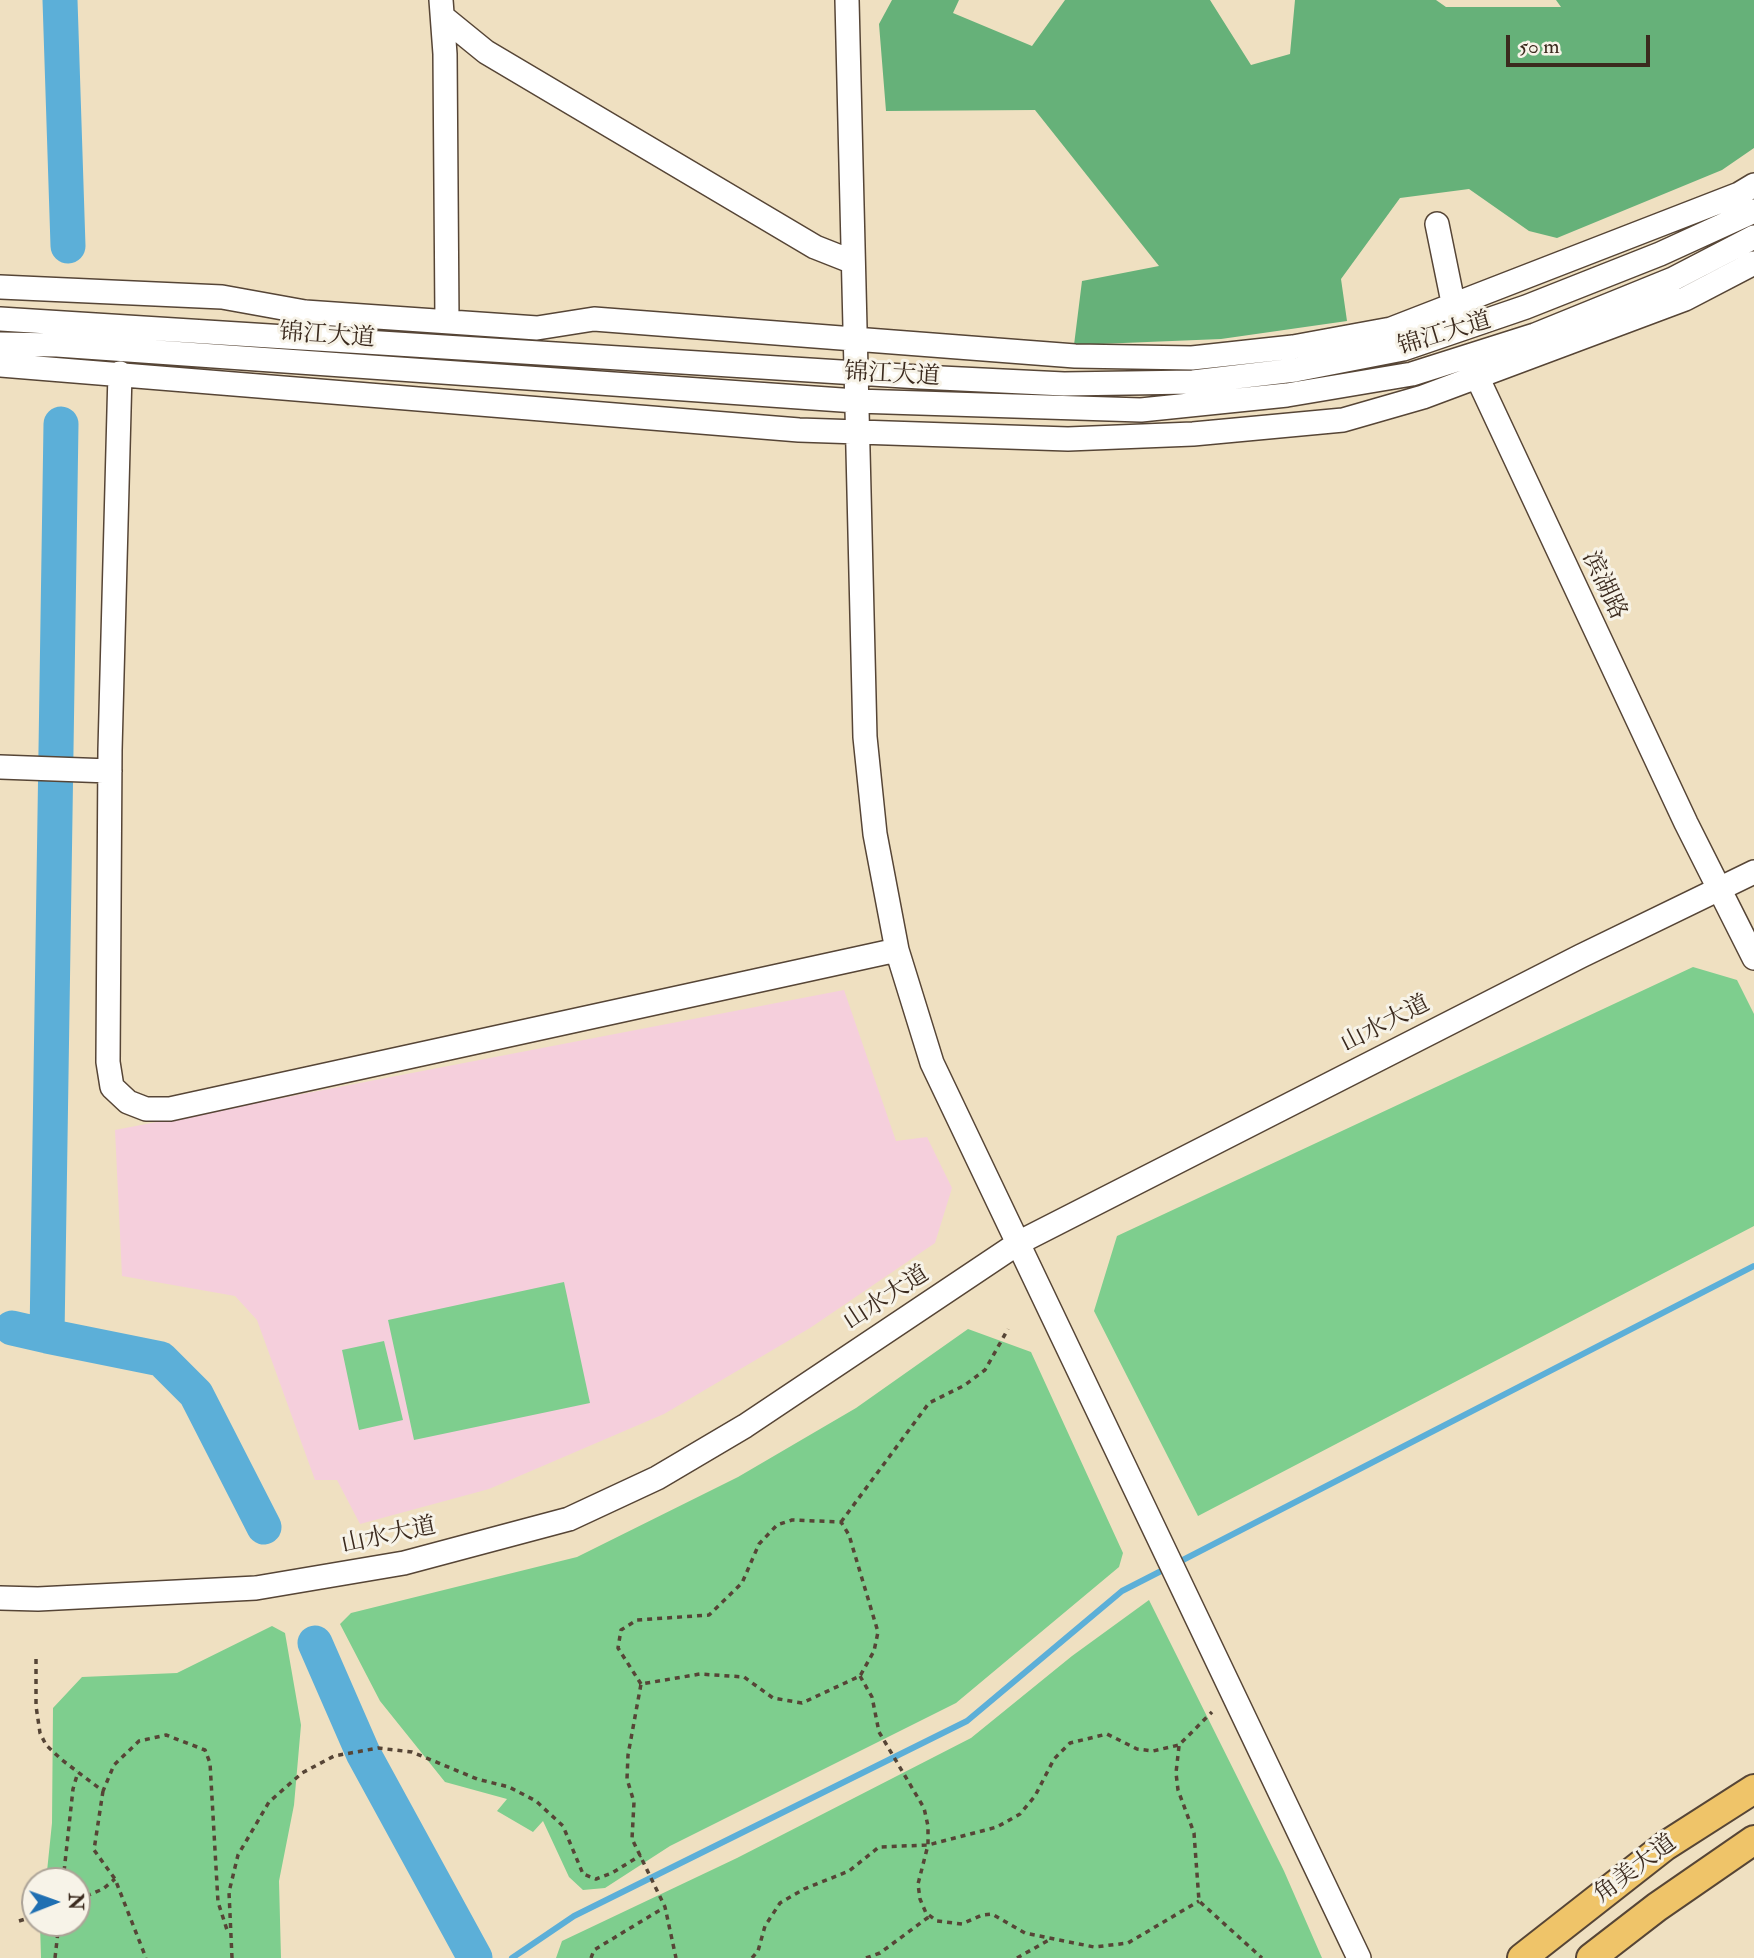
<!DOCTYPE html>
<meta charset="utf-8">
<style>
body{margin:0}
#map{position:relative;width:1754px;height:1958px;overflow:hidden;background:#efe0c1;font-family:"IM FELL Double Pica",serif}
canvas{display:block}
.north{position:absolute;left:21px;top:1867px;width:70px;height:70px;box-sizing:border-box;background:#f7f3e8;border:2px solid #aca397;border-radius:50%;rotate:89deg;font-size:19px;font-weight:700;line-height:28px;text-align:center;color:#3b2a1e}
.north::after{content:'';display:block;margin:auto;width:24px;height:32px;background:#1f6fb2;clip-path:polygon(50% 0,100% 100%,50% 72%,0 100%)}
.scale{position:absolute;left:1506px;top:35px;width:144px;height:32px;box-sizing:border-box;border:4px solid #3b2a1e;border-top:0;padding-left:9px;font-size:21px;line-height:24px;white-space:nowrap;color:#3b2a1e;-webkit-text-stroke:5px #f7f3e8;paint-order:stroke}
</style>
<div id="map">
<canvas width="1754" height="1958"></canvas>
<div class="north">N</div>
<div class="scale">50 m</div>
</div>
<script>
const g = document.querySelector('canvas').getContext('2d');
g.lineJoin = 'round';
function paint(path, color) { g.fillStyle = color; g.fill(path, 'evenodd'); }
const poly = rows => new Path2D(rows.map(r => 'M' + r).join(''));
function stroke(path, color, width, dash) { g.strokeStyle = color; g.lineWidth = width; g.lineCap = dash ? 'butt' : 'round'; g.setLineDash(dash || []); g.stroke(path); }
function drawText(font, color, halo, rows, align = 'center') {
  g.font = font + ' "IM FELL Double Pica","Noto Serif SC",serif'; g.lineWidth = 6; g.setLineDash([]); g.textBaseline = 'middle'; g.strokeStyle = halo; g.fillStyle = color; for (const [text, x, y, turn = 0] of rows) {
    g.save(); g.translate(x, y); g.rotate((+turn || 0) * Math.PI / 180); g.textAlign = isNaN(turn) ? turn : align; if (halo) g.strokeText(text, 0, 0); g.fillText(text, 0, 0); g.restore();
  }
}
paint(poly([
 [844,990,896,1141,927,1137,952,1188,935,1243,810,1328,664,1414,489,1489,360,1524,337,1480,315,1480,257,1320,235,1296,122,1276,115,1130]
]), '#f5cfdc');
paint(poly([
 [1693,967,1737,980,1754,1014,1754,1226,1198,1516,1094,1311,1117,1236],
 [564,1282,590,1403,414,1440,388,1320],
 [968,1329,1031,1352,1123,1553,1119,1567,956,1703,670,1846,605,1888,583,1890,569,1877,543,1821,533,1832,497,1811,507,1799,445,1782,380,1701,340,1624,351,1613,577,1557,738,1477,856,1408],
 [384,1341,403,1420,359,1430,342,1350],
 [1149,1600,1284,1871,1322,1958,556,1958,562,1941,737,1858,971,1738,1072,1656],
 [272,1626,285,1633,301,1725,294,1805,279,1881,281,1958,41,1958,40,1923,77,1923,77,1881,46,1881,52,1823,53,1708,82,1677,177,1673]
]), '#7ece8e');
paint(poly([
 [892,0,959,0,953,13,1032,46,1065,0,1210,0,1251,65,1290,54,1295,0,1436,0,1446,7,1561,7,1556,0,1754,0,1754,148,1722,170,1557,238,1529,231,1469,189,1400,198,1341,279,1347,321,1221,339,1074,345,1082,281,1159,266,1035,110,886,111,879,24]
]), '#66b179');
stroke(poly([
 [1177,1563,1754,1266],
 [512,1958,574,1916,967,1721,1122,1591,1167,1568]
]), '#5cafd8', 6);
stroke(poly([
 [60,0,68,246],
 [61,424,47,1336,161,1359,196,1394,264,1527],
 [12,1328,47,1336],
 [315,1643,363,1753,475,1958]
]), '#5cafd8', 35);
const minor = poly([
 [441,0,445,54,447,321],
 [847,0,865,737,875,834,897,950,932,1063,1359,1958],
 [443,17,486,52,815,247,853,262],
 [1437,224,1456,317],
 [0,287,222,297,305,312,537,328,594,319,1075,356,1192,358,1293,347,1391,329,1739,194,1754,185],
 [0,319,920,377,1064,384,1193,382,1295,370,1403,349,1526,307,1660,254,1754,211],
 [0,344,57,345,856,401,1141,410,1287,395,1412,374,1535,335,1673,279,1754,237],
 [0,365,799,430,1068,439,1193,434,1343,420,1423,397,1685,299,1754,263],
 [1472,366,1686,823,1754,958],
 [120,373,110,750,108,1062,112,1087,128,1102,146,1109,170,1109,897,950],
 [0,767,110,771],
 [0,1598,38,1599,256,1588,404,1563,569,1519,657,1478,745,1426,1020,1242,1581,956,1754,872]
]);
const major = poly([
 [1522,1958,1665,1846,1754,1789],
 [1591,1958,1657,1907,1754,1840]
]);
stroke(minor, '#564536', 26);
stroke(major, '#564536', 32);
stroke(poly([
 [841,1522,929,1403,965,1385,985,1370,1008,1329],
 [36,1659,36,1706,40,1733,46,1745,62,1760,103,1791,114,1765,139,1741,166,1735,205,1750,210,1763,218,1902,228,1933],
 [860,1676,872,1697,879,1732,924,1808,928,1826,928,1845,918,1884,920,1899,926,1913,937,1921,962,1924,982,1915,992,1914,1025,1933,1094,1947,1128,1943,1199,1901],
 [641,1684,618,1648,621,1630,637,1620,709,1615,742,1583,759,1544,777,1525,792,1520,841,1522,849,1535,878,1632,874,1651,860,1676,802,1703,773,1698,744,1677,700,1674,641,1684,628,1755,627,1779,634,1802,632,1839,665,1907,676,1958],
 [1179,1746,1176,1773,1178,1790,1194,1833,1199,1901,1262,1958],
 [103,1791,94,1850,115,1879,146,1958],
 [63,1881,73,1789,78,1772],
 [77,1900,103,1889,115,1879],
 [19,1921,35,1916],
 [55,1958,59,1923],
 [232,1958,229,1892,238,1855,269,1802,302,1773,334,1756,378,1748,412,1752,477,1779,509,1787,536,1801,563,1826,583,1874,596,1879,612,1873,641,1855],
 [591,1958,594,1950,665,1907],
 [752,1958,758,1951,765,1926,780,1903,804,1889,849,1871,879,1847,928,1845,997,1827,1020,1814,1035,1796,1054,1759,1070,1743,1107,1734,1137,1749,1153,1751,1179,1745,1212,1712],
 [866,1958,880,1953,930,1916],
 [1017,1958,1049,1940]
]), '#564536', 3.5, [5, 5]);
stroke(minor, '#fff', 23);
stroke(major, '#efc469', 28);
drawText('24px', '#3b2a1e', '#f7f3e8', [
 ["锦江大道",1445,335,-17],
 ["锦江大道",327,337,4],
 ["锦江大道",892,376,3],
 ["滨湖路",1603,586,65],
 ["山水大道",1386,1025,-27],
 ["山水大道",887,1299,-33],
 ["山水大道",389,1537,-12],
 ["角美大道",1636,1870,-37]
]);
</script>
